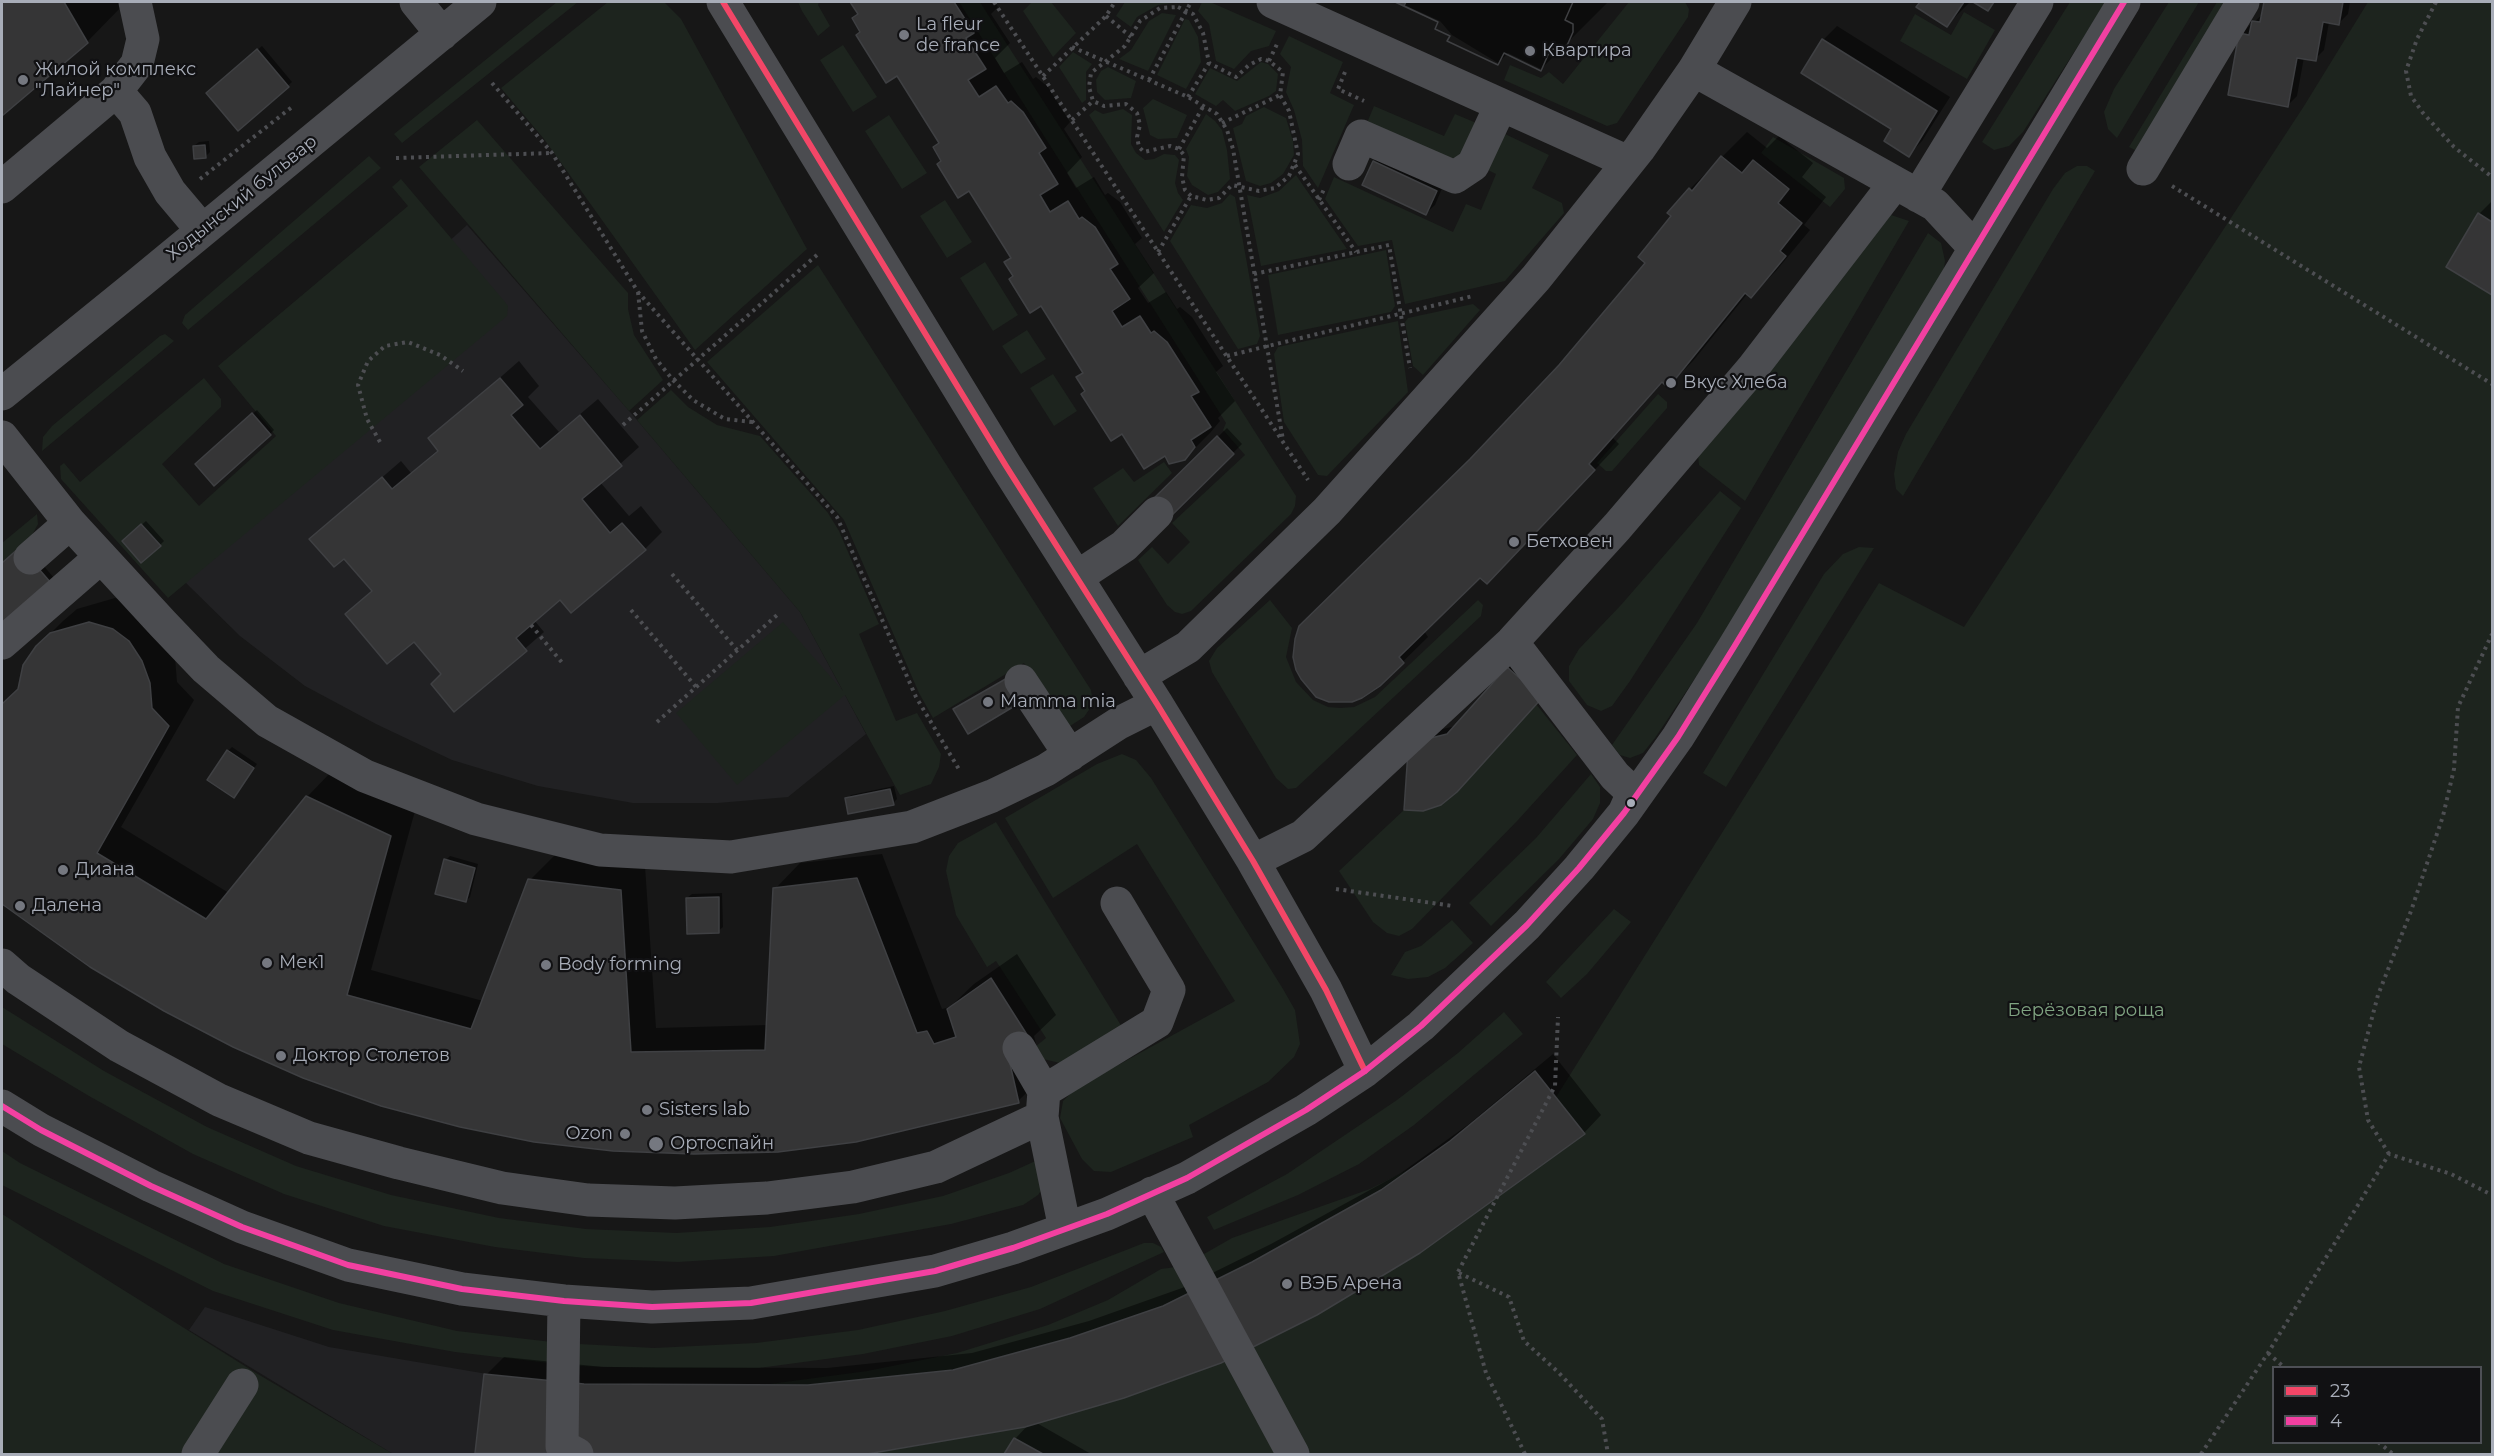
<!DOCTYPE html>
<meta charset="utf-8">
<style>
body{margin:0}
#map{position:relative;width:2494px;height:1456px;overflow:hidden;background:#171717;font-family:Montserrat,sans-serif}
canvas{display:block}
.frame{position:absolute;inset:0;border:3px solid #a8adb8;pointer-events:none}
.legend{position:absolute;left:2272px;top:1366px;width:210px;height:78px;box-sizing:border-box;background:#111113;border:2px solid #4d4f55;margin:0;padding:8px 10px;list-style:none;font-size:18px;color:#a8adb8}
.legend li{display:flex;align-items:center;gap:12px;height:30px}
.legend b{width:30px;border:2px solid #4d4f55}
</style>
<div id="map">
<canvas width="2494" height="1456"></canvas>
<div class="frame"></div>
<ul class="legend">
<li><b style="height:8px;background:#f34667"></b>23</li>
<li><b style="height:8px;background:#f240a1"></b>4</li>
</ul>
</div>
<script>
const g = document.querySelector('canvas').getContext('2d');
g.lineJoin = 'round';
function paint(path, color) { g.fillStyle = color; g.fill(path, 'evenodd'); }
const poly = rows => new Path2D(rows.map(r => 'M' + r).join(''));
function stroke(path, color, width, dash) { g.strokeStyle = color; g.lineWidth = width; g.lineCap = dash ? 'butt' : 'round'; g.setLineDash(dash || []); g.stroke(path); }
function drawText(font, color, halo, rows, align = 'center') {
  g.font = font + ' Montserrat,sans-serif'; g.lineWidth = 4.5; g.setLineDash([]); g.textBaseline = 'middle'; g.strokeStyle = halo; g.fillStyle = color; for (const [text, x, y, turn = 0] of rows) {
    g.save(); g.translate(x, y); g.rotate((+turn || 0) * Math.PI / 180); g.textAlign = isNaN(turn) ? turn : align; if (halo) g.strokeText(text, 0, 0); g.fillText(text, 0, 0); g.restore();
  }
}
paint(poly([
 [467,225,637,420,800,612,866,734,788,797,718,803,633,803,538,786,452,760,376,724,305,686,240,636,185,582,359,437,402,284],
 [205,1307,329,1347,493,1375,548,1396,516,1454,393,1454,189,1330]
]), '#212123');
paint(poly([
 [557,2,578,2,402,143,394,134],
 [608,2,664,2,681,19,807,249,695,350,544,139,501,88],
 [798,2,819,2,818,5,830,26,818,36,802,11],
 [959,2,980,2,1296,496,1295,506,1291,514,1191,611,1182,614,1175,612,1167,605,1138,560,1152,547,1168,564,1190,542,1172,523,1245,455,1223,430,1226,423],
 [1032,2,1051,2,1076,33,1053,57,1023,11],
 [1125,2,1181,2,1158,5,1137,17,1131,27,1116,16],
 [1202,2,1210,2,1276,31,1269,46,1251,51,1234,69,1216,61,1209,24,1198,11],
 [1629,2,1685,2,1689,9,1688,17,1617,123,1607,126,1504,80,1510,65,1541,78,1549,72,1563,84],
 [2070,2,2106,2,2023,132,2009,146,1994,150,1982,142],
 [2169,2,2199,2,2117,138,2108,129,2104,112,2114,89],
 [2217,2,2230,2,2137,151,2129,147],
 [2368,2,2492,2,2492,1454,516,1454,548,1396,655,1386,762,1385,867,1371,957,1353,1048,1325,1108,1300,1161,1269,1183,1266,1232,1238,1370,1189,1437,1155,1529,1140,1879,583,1964,627,2304,106],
 [2274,1368,2480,1368,2480,1442,2274,1442],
 [1964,12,1995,30,1967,79,1900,41,1915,14,1951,35],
 [1162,13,1176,15,1148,71,1119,59,1131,50,1149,21],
 [1185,19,1189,20,1198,37,1201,62,1186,89,1157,75],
 [1289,36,1343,62,1330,93,1354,105,1318,188,1303,166,1302,140,1294,110,1286,92,1291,67,1280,54],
 [843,45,877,97,853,112,820,60],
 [1073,52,1092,64,1086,72,1086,100,1082,103,1059,67],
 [1261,62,1268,64,1278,74,1276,91,1269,96,1235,111,1223,100,1216,106,1195,94,1210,68,1237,81],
 [1108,67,1136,81,1131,98,1105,100,1097,92,1096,80,1101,71],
 [1153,99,1187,115,1177,138,1158,139,1150,135,1143,108],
 [1374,106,1444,136,1455,114,1474,122,1478,130,1466,158,1446,166,1364,130],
 [1264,107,1286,118,1293,141,1294,155,1283,174,1271,183,1260,186,1246,181,1233,128,1242,124,1246,116],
 [1123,109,1132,115,1131,144,1136,153,1145,160,1154,159,1164,154,1175,155,1179,160,1175,183,1178,193,1183,200,1164,232,1089,115,1095,110,1103,114],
 [1206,114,1215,121,1222,130,1227,150,1230,179,1218,192,1208,195,1192,185,1187,176,1189,157,1186,149],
 [889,115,927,173,902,189,865,131],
 [477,120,628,293,628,309,634,335,663,380,629,411,419,167],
 [1505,134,1549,155,1532,188,1562,203,1564,213,1505,281,1405,304,1392,240,1358,246,1325,199,1334,177,1453,232,1466,204,1481,210,1496,174,1484,168],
 [1773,137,1844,178,1845,189,1830,207,1761,153],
 [369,156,381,168,188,330,182,323,185,315],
 [2077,166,2087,166,2095,171,1903,496,1896,489,1894,474,1898,452,1906,434,2053,189,2065,173],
 [1296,175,1347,249,1261,266,1247,195,1260,198,1279,191],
 [401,179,505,302,508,306,507,316,168,598,61,479,60,466,64,463,80,482,204,378,221,399,221,407,162,464,199,506,276,436,218,366,408,206,392,187],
 [1230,194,1235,197,1260,336,1257,344,1238,349,1170,241,1191,205,1207,208,1222,203],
 [945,200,972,242,947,258,920,216],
 [1891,215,1909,221,1745,501,1699,465,1698,455],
 [1928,233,1941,243,1945,261,1943,276,1722,638,1655,738,1643,753,1630,758,1620,755,1612,745,1697,623],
 [1386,250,1395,306,1391,312,1278,335,1268,275],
 [985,262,1018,315,993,331,960,278],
 [818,265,1091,690,1093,704,1084,717,1070,726,1060,723,1024,663,933,718,919,693,844,520,707,362],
 [1473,304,1480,310,1423,375,1413,366,1405,322,1408,318],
 [1398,321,1408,392,1327,476,1318,475,1284,422,1274,354,1278,347],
 [1027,330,1046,359,1021,374,1002,346],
 [165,334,174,341,42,451,43,437,52,426,160,336],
 [1053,374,1077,411,1054,426,1030,388],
 [671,390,688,407,717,425,760,436,828,513,839,531,879,624,859,634,896,721,917,713,941,754,939,767,931,784,900,795,845,695,737,785,676,713,783,622,843,691,800,612,637,420],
 [1658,394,1667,402,1667,408,1612,471,1606,471,1597,463],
 [1164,462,1172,473,1118,526,1093,488,1123,468,1134,482],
 [1720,491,1741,508,1630,681,1612,706,1601,711,1587,705,1569,681,1569,666,1579,649,1621,605],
 [37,514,38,524,31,537,2,563,2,543],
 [1859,547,1874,548,1726,787,1703,773,1824,574,1843,554],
 [1270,600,1292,628,1286,657,1296,682,1313,700,1328,707,1340,708,1354,707,1375,697,1478,600,1483,605,1481,616,1296,788,1288,789,1276,778,1212,672,1209,661,1217,648],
 [1536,704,1577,755,1518,820,1412,929,1399,936,1387,933,1373,922,1339,871,1404,810,1423,811,1441,805,1457,792],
 [1122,754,1136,760,1151,778,1283,989,1295,1010,1300,1044,1294,1057,1268,1082,1189,1125,1193,1137,1111,1172,1094,1171,1082,1159,1060,1118,1063,1101,1076,1088,1235,1001,1137,844,1053,898,1005,818,1097,764],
 [1591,774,1600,787,1600,803,1593,819,1559,859,1491,926,1469,903,1536,838],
 [996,822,1122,1027,1060,1063,1043,1059,1035,1047,1046,1038,996,961,987,967,956,915,946,871,949,856,958,843],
 [1614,909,1631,922,1587,974,1561,998,1546,982],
 [1452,920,1473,943,1462,953,1445,968,1428,977,1408,979,1391,975,1405,952,1421,946],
 [2,1007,104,1071,207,1127,296,1166,391,1195,499,1218,586,1229,676,1233,770,1227,859,1214,943,1196,1009,1173,1042,1158,1045,1185,1038,1195,1023,1205,951,1224,774,1256,678,1262,584,1258,495,1247,384,1226,284,1194,193,1154,89,1096,2,1044],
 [1504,1012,1523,1034,1414,1125,1359,1164,1298,1195,1214,1230,1207,1217,1287,1174,1397,1100,1458,1053],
 [2,1151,20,1163,224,1264,339,1303,457,1331,552,1342,557,1364,455,1352,333,1330,213,1291,2,1185],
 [2,1214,256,1373,393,1454,2,1454],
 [1144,1243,1153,1243,1161,1247,1164,1252,1040,1309,952,1336,863,1354,759,1368,655,1368,571,1366,579,1344,654,1348,756,1343,858,1330,945,1311,1031,1287]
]), '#1d241e');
paint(poly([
 [2,2,124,2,125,3,87,42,2,114],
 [852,2,995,2,998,7,991,14,1010,43,995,58,1004,73,1022,62,1033,79,1036,77,1048,87,1070,122,1064,129,1082,157,1067,173,1076,188,1094,177,1105,195,1108,193,1120,202,1142,238,1135,244,1154,273,1138,288,1148,303,1166,292,1177,309,1180,307,1192,317,1223,366,1216,372,1235,401,1218,418,1220,421,1210,433,1184,459,1165,454,1122,432,1086,390,1078,377,1084,372,1041,304,1006,263,1012,257,969,189,943,160,935,147,940,142,897,74,862,32,859,13],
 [1398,2,1608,2,1541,69,1508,53,1498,63,1452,35,1440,21],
 [1921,2,1970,2,1947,25,1918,6],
 [2266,2,2350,2,2348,14,2339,23,2329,22,2324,50,2315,59,2304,57,2297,96,2288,105,2241,34,2250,25,2253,26,2254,22,2264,13],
 [1837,26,1950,97,1922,141,1909,155,1893,129,1803,72,1824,39],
 [262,46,292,82,238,129,212,89],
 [1747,132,1767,148,1779,136,1813,163,1802,177,1826,197,1804,225,1810,230,1776,271,1751,296,1748,293,1693,361,1668,386,1663,382,1613,438,1619,444,1512,557,1480,576,1424,631,1428,637,1379,685,1478,453,1560,366,1647,263,1690,189],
 [209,141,210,152,206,156,194,146,199,142],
 [1383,153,1445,181,1435,205,1426,213,1374,162],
 [2492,201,2492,293,2448,267,2479,214],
 [519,361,539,386,528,397,559,432,598,399,639,447,600,482,629,516,641,506,662,532,645,549,561,598,534,620,544,632,455,710,443,673,414,640,347,614,372,590,344,557,311,539,401,461,411,473,439,449,430,439],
 [257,410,274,430,270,434,197,464],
 [1227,428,1242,444,1165,520,1150,504],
 [146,521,164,541,160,545,128,537],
 [25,544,54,578,2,624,2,565],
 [115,598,138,604,175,657,177,682,194,700,121,827,229,893,307,797,332,771,415,811,371,970,483,1001,530,880,555,855,645,866,656,1028,768,1025,775,889,800,863,882,854,942,1009,950,1007,974,984,1017,954,1056,1015,1034,1036,1044,1076,1018,1101,856,1140,91,966,2,902,2,704,20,687,37,647,63,621,77,609],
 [1517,659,1550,688,1422,809,1429,732,1456,726],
 [232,747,257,764,237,792,228,751],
 [894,786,897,799,893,803,847,799,851,795],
 [450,856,478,864,470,897,466,901,446,860],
 [722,893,723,927,718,931,687,898,692,894],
 [1553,1054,1601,1115,1584,1133,1035,1422,1091,1454,1006,1454,1015,1439,1030,1423,917,1446,857,1454,503,1454,477,1451,486,1375,504,1357,603,1367,827,1368,972,1353,1089,1321,1182,1288,1271,1244,1401,1173,1469,1124]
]), '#0007');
const building = poly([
 [2,2,64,2,88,43,2,116,2,2],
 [850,2,954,2,974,33,966,38,986,69,968,80,979,97,996,86,1008,103,1011,101,1023,112,1046,148,1039,153,1058,184,1040,195,1050,212,1068,201,1079,219,1082,217,1095,227,1118,264,1110,269,1130,299,1112,311,1122,327,1140,316,1151,333,1154,331,1167,342,1199,392,1191,396,1211,427,1191,440,1195,447,1185,460,1169,464,1165,456,1144,469,1122,434,1111,441,1081,394,1085,391,1076,377,1083,373,1041,306,1030,313,1009,279,1013,276,1004,262,1011,258,969,191,958,198,937,164,941,161,933,147,939,143,897,76,886,83,856,35,860,32,852,18,858,14,850,2],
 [1395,2,1573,2,1565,20,1573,24,1573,32,1566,48,1560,52,1551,48,1541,71,1504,53,1498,65,1447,41,1450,36,1435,29,1438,22,1395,2],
 [1406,2,1573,2,1565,20,1573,24,1573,32,1566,48,1560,52,1551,48,1541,71,1504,53,1498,65,1447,41,1450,36,1435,29,1438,22,1404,6,1406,2],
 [1920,2,1964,2,1947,27,1916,7,1920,2],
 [1973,2,1994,2,1988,11,1973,2],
 [2264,2,2343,2,2339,25,2323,22,2316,61,2297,58,2288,107,2228,95,2239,33,2249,35,2252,21,2260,22,2264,2],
 [1822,39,1937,111,1909,157,1884,141,1891,129,1801,73,1822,39],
 [257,49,289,87,238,131,206,93,257,49],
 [205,145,206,158,194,159,193,146,205,145],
 [1721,156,1742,173,1753,160,1789,189,1778,203,1802,223,1780,251,1786,256,1751,298,1745,293,1668,388,1662,382,1589,464,1595,470,1487,584,1480,578,1399,657,1404,663,1380,686,1362,698,1352,702,1329,702,1316,697,1301,679,1296,670,1293,657,1295,639,1299,626,1470,459,1559,365,1645,263,1638,257,1671,216,1667,213,1689,188,1692,191,1721,156],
 [1373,161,1437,191,1426,215,1362,185,1373,161],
 [2478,213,2492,222,2492,295,2446,267,2478,213],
 [500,378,523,405,511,415,540,449,580,415,622,466,582,499,610,533,622,523,646,550,571,613,560,600,516,638,527,651,454,712,431,684,441,674,414,642,387,664,345,614,372,591,344,559,334,567,309,539,382,477,392,489,438,451,428,438,500,378],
 [252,413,271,435,214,486,195,464,252,413],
 [1217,436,1234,454,1165,522,1148,504,1217,436],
 [141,524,161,546,141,563,122,541,141,524],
 [20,547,51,583,2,626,2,563,20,547],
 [89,622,113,629,129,641,142,661,150,683,152,708,169,726,97,853,206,919,306,796,391,836,347,995,471,1029,528,879,621,890,631,1052,765,1050,773,888,857,878,917,1033,927,1031,934,1044,956,1037,947,1009,991,978,1031,1041,1008,1055,1019,1103,856,1142,778,1152,694,1154,613,1151,534,1142,460,1127,381,1106,303,1078,233,1047,164,1011,90,967,2,904,2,704,18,689,23,665,36,646,50,633,89,622],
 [1507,667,1542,698,1457,792,1441,805,1423,811,1404,810,1408,751,1419,741,1447,734,1507,667],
 [1009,677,1023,701,968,734,953,709,1009,677],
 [227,750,254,768,234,798,207,780,227,750],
 [890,789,894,805,848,814,845,798,890,789],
 [444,859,475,868,466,902,435,894,444,859],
 [719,897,719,933,687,934,686,898,719,897],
 [1535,1071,1585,1134,1420,1253,1317,1315,1221,1363,1124,1398,1025,1427,867,1454,475,1453,484,1374,584,1384,808,1385,953,1370,1070,1338,1163,1306,1252,1262,1381,1190,1450,1141,1535,1071],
 [1014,1438,1043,1454,1004,1454,1014,1438]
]);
paint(building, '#353536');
stroke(building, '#3f4043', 1.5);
stroke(poly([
 [994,2,1308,480],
 [2436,2,2417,39,2406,71,2411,96,2423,113,2454,147,2492,177],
 [1178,7,1193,14,1203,33,1209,63,1236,77,1249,65,1261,59,1269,61,1283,72,1280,95,1289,111,1298,154,1289,176,1275,188,1259,191,1232,185,1219,198,1207,200,1191,196,1185,190,1182,177,1184,155,1179,149,1170,146,1144,152,1139,147,1137,137,1140,125,1137,113,1126,104,1104,106,1093,101,1089,87,1091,73,1125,46,1140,21,1160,8,1178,7],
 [1106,16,1131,37],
 [1072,47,1188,97,1217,114,1227,130,1233,149,1283,440],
 [1269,61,1278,42],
 [1345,72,1338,89,1364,101],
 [1043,76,1106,16,1115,2],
 [1149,80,1191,2],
 [492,83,552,153,638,292,837,517,916,697,960,771],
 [1188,97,1209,63],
 [1072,120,1093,101],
 [1222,123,1280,95],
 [1179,149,1204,105],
 [396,158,551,153],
 [1295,165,1356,252],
 [200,179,292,107],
 [2172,186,2492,384],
 [1319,200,1325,187],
 [1158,252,1191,196],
 [1254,274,1389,245,1410,368],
 [638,292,642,331,656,359,673,380,693,400,725,419,752,422],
 [1227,356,1473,296],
 [623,425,818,254],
 [380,442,367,419,358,385,368,361,385,346,408,342,440,355,463,371],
 [672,574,737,650],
 [631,610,696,687],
 [531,625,564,665],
 [657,722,777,615],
 [1336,889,1453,906],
 [2389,1154,2368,1120,2359,1067,2378,995,2411,911,2443,816,2454,769,2458,707,2492,634],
 [1459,1273,1509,1297,1524,1341,1558,1372,1602,1419,1608,1454],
 [2268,1353,2285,1368],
 [2378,1442,2393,1454],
 [1525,1454,1486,1373,1458,1272,1555,1086,1558,1017],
 [2201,1454,2268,1353,2389,1154,2451,1174,2492,1195]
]), '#4d4e52', 4, [3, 4.5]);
stroke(poly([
 [416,2,442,34],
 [723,2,1006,466,1157,704,1253,861,1326,990,1365,1071],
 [1273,2,1628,162],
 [1694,70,1935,205,1974,247],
 [116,91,135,113,150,157,170,192,202,230],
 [1349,164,1361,136,1455,177,1473,165,1501,105],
 [2143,169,2243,2],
 [2,187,116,91,137,64,143,39,135,2],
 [1918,196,2037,2],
 [2,394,139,283,480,2],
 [2,437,70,523,163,624,206,669,267,721,365,776,476,819,600,850,731,857,912,827,992,796,1046,770,1119,723,1157,704],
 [30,558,70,523],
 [1077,577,1124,546,1157,513],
 [1512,642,1615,776,1633,793,1624,813],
 [2,643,101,557],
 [1139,676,1188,647,1327,511,1536,278,1639,149,1694,70,1735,2],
 [1021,681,1070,755],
 [1253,861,1303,836,1512,642,1617,527,1752,369,1895,183],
 [2,965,18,979,119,1046,219,1100,309,1138,399,1163,502,1188,588,1200,675,1203,767,1198,853,1187,936,1167,1042,1117],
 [1019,1048,1044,1091],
 [2,1106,41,1130,151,1186,242,1227,348,1265,462,1289,564,1301,652,1307,751,1303,935,1271,1013,1248,1107,1214,1187,1178,1306,1110,1365,1071,1421,1026,1527,925,1579,868,1624,813,1678,737,1734,647,2124,2],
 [1152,1193,1293,1454],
 [1065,1229,1042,1117,1044,1091,1157,1022,1169,990,1117,903],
 [564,1301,562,1446,577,1454],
 [198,1454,242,1385]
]), '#4b4c50', 33);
stroke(poly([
 [723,2,1006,466,1157,704,1253,861,1326,990,1365,1071]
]), '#f34667', 6);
stroke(poly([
 [2,1106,41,1130,151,1186,242,1227,348,1265,462,1289,564,1301,652,1307,751,1303,935,1271,1013,1248,1107,1214,1187,1178,1306,1110,1365,1071,1421,1026,1527,925,1579,868,1624,813,1678,737,1734,647,2124,2]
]), '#f240a1', 6);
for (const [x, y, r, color] of [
 [904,35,6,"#757880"],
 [1530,51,6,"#757880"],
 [23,80,6,"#757880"],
 [1671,383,6,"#757880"],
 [1514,542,6,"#757880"],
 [988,702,6,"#757880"],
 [1631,803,5,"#a8adb8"],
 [63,870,6,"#757880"],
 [20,906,6,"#757880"],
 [267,963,6,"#757880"],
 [546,965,6,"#757880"],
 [281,1056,6,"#757880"],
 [647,1110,6,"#757880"],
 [625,1134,6,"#757880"],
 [656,1144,8,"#757880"],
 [1287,1284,6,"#757880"]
]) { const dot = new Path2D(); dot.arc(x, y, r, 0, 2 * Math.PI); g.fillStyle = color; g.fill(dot); stroke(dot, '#111113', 2); }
drawText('18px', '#a8adb8', '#111113', [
 ["La fleur",916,25],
 ["de france",916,46],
 ["Квартира",1542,51],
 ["Жилой комплекс",35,70],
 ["\"Лайнер\"",35,91],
 ["Вкус Хлеба",1683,383],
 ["Бетховен",1526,542],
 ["Mamma mia",1000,702],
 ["Диана",75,870],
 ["Далена",32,906],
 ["Мек1",279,963],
 ["Body forming",558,965],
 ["Доктор Столетов",293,1056],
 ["Sisters lab",659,1110],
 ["Ozon",613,1134,"right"],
 ["Ортоспайн",670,1144],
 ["ВЭБ Арена",1299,1284]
], 'left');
drawText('18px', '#a8adb8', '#111113', [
 ["Ходынский бульвар",242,198,-39]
]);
drawText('18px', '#7fa381', '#111113', [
 ["Берёзовая роща",2086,1011]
]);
</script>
